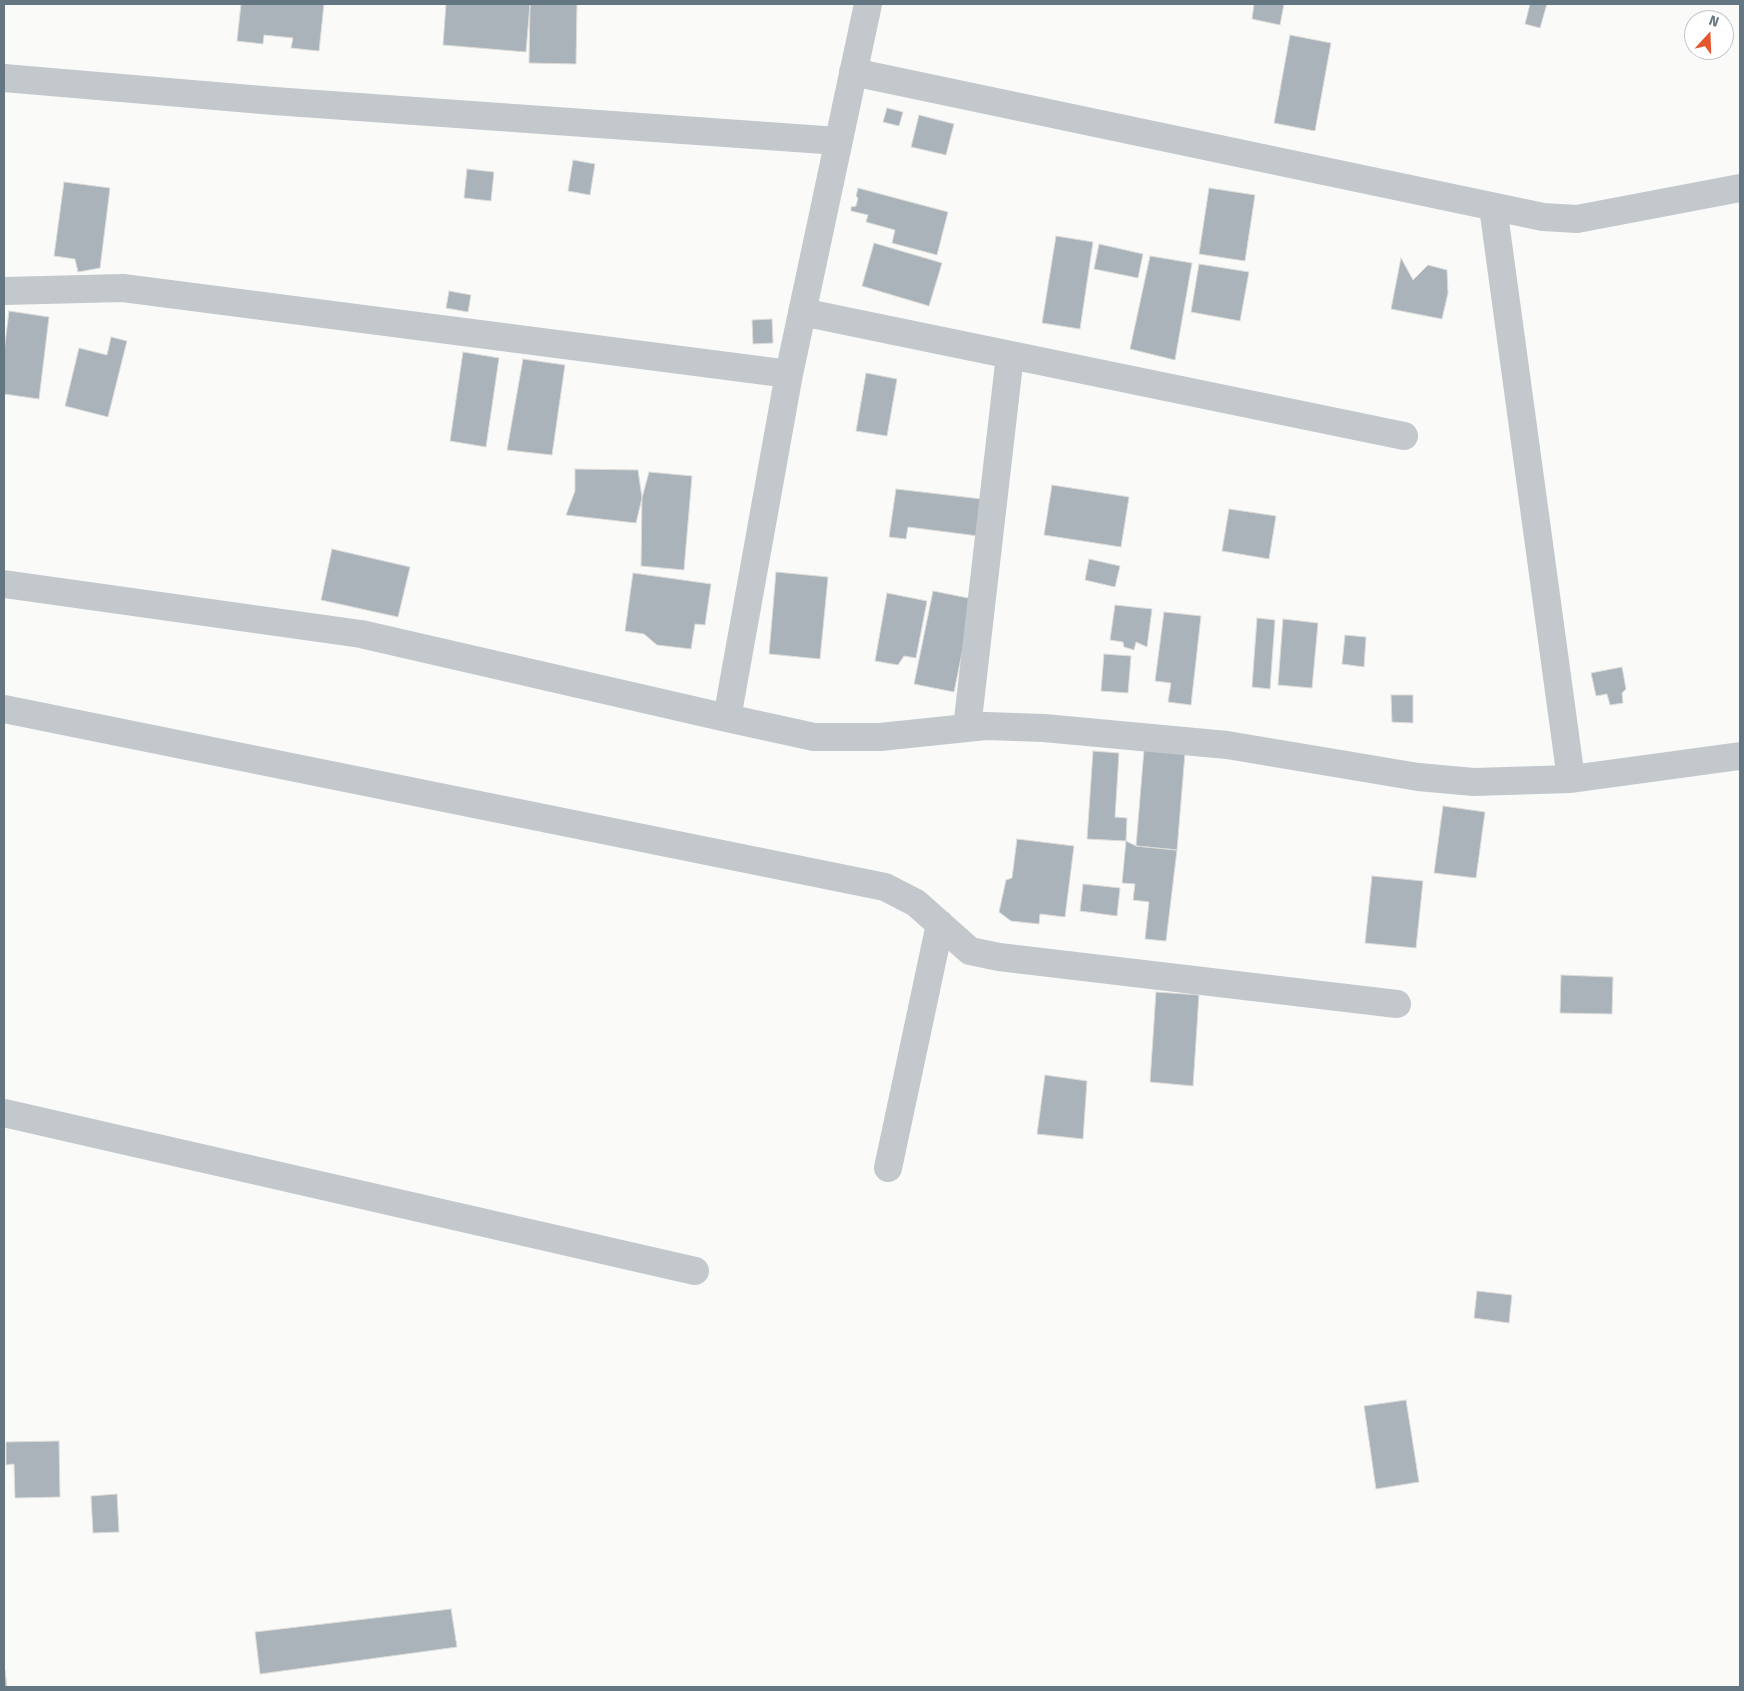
<!DOCTYPE html>
<style>
body{margin:0}
#map{position:relative;width:1744px;height:1691px;overflow:hidden;background:#fafaf8;font-family:"Fira Sans",sans-serif}
canvas{display:block}
.frame{position:absolute;inset:0;border:5px solid #657683;pointer-events:none}
.north{position:absolute;left:1684px;top:10px;width:50px;height:50px;box-sizing:border-box;background:#fff;border:1px solid #c1c8cd;border-radius:50%;rotate:20deg;font-size:14px;font-weight:700;line-height:20px;text-align:center;color:#657683}
.north::after{content:'';display:block;margin:auto;width:18px;height:22px;background:#e4572e;clip-path:polygon(50% 0,100% 100%,50% 72%,0 100%)}
</style>
<div id="map">
<canvas width="1744" height="1691"></canvas>
<div class="frame"></div>
<div class="north">N</div>
</div>
<script>
const g = document.querySelector('canvas').getContext('2d');
g.lineJoin = 'round';
function paint(path, color) { g.fillStyle = color; g.fill(path, 'evenodd'); }
const poly = rows => new Path2D(rows.map(r => 'M' + r).join(''));
function stroke(path, color, width, dash) { g.strokeStyle = color; g.lineWidth = width; g.lineCap = dash ? 'butt' : 'round'; g.setLineDash(dash || []); g.stroke(path); }
const building = poly([
 [241,4,324,4,319,51,291,48,293,38,264,35,263,44,237,41,241,4],
 [446,4,530,4,526,52,443,45,446,4],
 [530,4,577,4,576,64,529,63,530,4],
 [1254,4,1284,4,1280,25,1252,19,1254,4],
 [1530,4,1547,4,1540,28,1525,24,1530,4],
 [1290,35,1331,43,1315,131,1274,123,1290,35],
 [887,108,903,112,899,126,883,122,887,108],
 [919,115,954,124,946,155,911,147,919,115],
 [573,160,595,164,590,195,568,191,573,160],
 [467,169,494,172,491,201,464,198,467,169],
 [64,182,110,188,100,268,78,272,75,259,54,256,64,182],
 [858,188,948,212,937,255,892,243,895,230,866,222,868,215,851,211,851,207,856,206,858,198,856,196,858,188],
 [1209,188,1255,195,1245,261,1199,254,1209,188],
 [1056,236,1093,242,1080,329,1042,323,1056,236],
 [874,243,942,263,929,306,862,286,874,243],
 [1099,244,1143,254,1138,278,1094,269,1099,244],
 [1150,256,1192,263,1175,360,1130,349,1150,256],
 [1401,258,1413,280,1428,265,1447,270,1448,293,1442,319,1391,309,1401,258],
 [1199,264,1249,272,1240,321,1191,312,1199,264],
 [449,291,471,295,468,312,446,308,449,291],
 [9,311,49,317,39,399,4,394,4,352,9,311],
 [772,319,773,343,753,344,752,320,772,319],
 [111,337,127,341,108,417,65,406,79,348,107,355,111,337],
 [463,352,499,358,486,447,450,441,463,352],
 [523,359,565,365,552,455,507,450,523,359],
 [866,373,897,379,887,436,856,431,866,373],
 [575,469,638,470,642,498,636,523,566,515,575,491,575,469],
 [649,472,692,476,684,570,641,566,642,498,649,472],
 [1052,485,1129,497,1121,547,1044,535,1052,485],
 [896,489,990,500,986,537,908,527,906,539,889,537,896,489],
 [1229,509,1276,516,1269,559,1222,551,1229,509],
 [332,549,410,567,398,617,321,600,332,549],
 [1089,559,1120,566,1115,587,1085,580,1089,559],
 [776,572,828,577,820,659,769,654,776,572],
 [633,573,711,584,705,625,695,624,691,649,657,645,644,634,625,631,633,573],
 [933,591,973,599,954,692,914,684,933,591],
 [887,593,927,601,916,658,904,656,898,665,875,661,887,593],
 [1115,605,1152,609,1147,647,1136,642,1134,650,1124,647,1123,642,1110,640,1115,605],
 [1164,612,1201,616,1191,705,1168,702,1171,683,1155,681,1164,612],
 [1257,618,1275,620,1270,689,1252,687,1257,618],
 [1283,619,1318,623,1312,688,1278,685,1283,619],
 [1345,635,1366,637,1364,667,1342,664,1345,635],
 [1104,654,1131,656,1128,693,1101,691,1104,654],
 [1622,667,1626,689,1622,693,1623,703,1610,705,1607,694,1596,696,1591,673,1622,667],
 [1391,695,1413,695,1413,723,1392,722,1391,695],
 [1144,750,1185,753,1177,850,1136,846,1144,750],
 [1093,751,1119,753,1115,817,1127,818,1126,841,1087,839,1093,751],
 [1443,806,1485,812,1476,878,1434,873,1443,806],
 [1017,839,1074,846,1065,917,1040,914,1039,924,1011,921,999,912,1006,880,1012,878,1017,839],
 [1126,841,1136,846,1177,850,1166,941,1145,939,1149,902,1133,900,1135,884,1122,883,1126,841],
 [1372,876,1423,881,1416,948,1365,943,1372,876],
 [1083,884,1120,888,1117,916,1080,911,1083,884],
 [1561,975,1613,977,1612,1014,1560,1013,1561,975],
 [1156,992,1199,995,1193,1086,1150,1082,1156,992],
 [1045,1075,1087,1081,1083,1139,1037,1134,1045,1075],
 [1477,1291,1512,1295,1509,1323,1474,1318,1477,1291],
 [1406,1400,1419,1482,1376,1489,1364,1406,1406,1400],
 [59,1441,60,1497,15,1498,14,1464,6,1465,6,1442,59,1441],
 [117,1494,119,1532,93,1533,91,1496,117,1494],
 [451,1609,457,1647,260,1674,255,1632,451,1609],
 [4,1670,5,1670,7,1687,4,1687,4,1670]
]);
paint(building, '#aab3b9');
stroke(building, '#dcdcda', 1);
stroke(poly([
 [853,72,1543,217,1577,219,1740,188],
 [4,78,274,101,838,141],
 [1493,207,1571,779],
 [4,291,123,288,789,374],
 [802,312,1404,436],
 [4,584,361,634,727,718,814,737,880,737,986,726,1044,728,1227,745,1418,777,1474,782,1571,779,1740,756],
 [4,709,885,887,916,903,970,951,999,957,1397,1004],
 [727,718,789,374,868,4],
 [967,728,1010,355],
 [4,1113,695,1271],
 [888,1168,940,924]
]), '#c3c8cc', 28);
</script>
